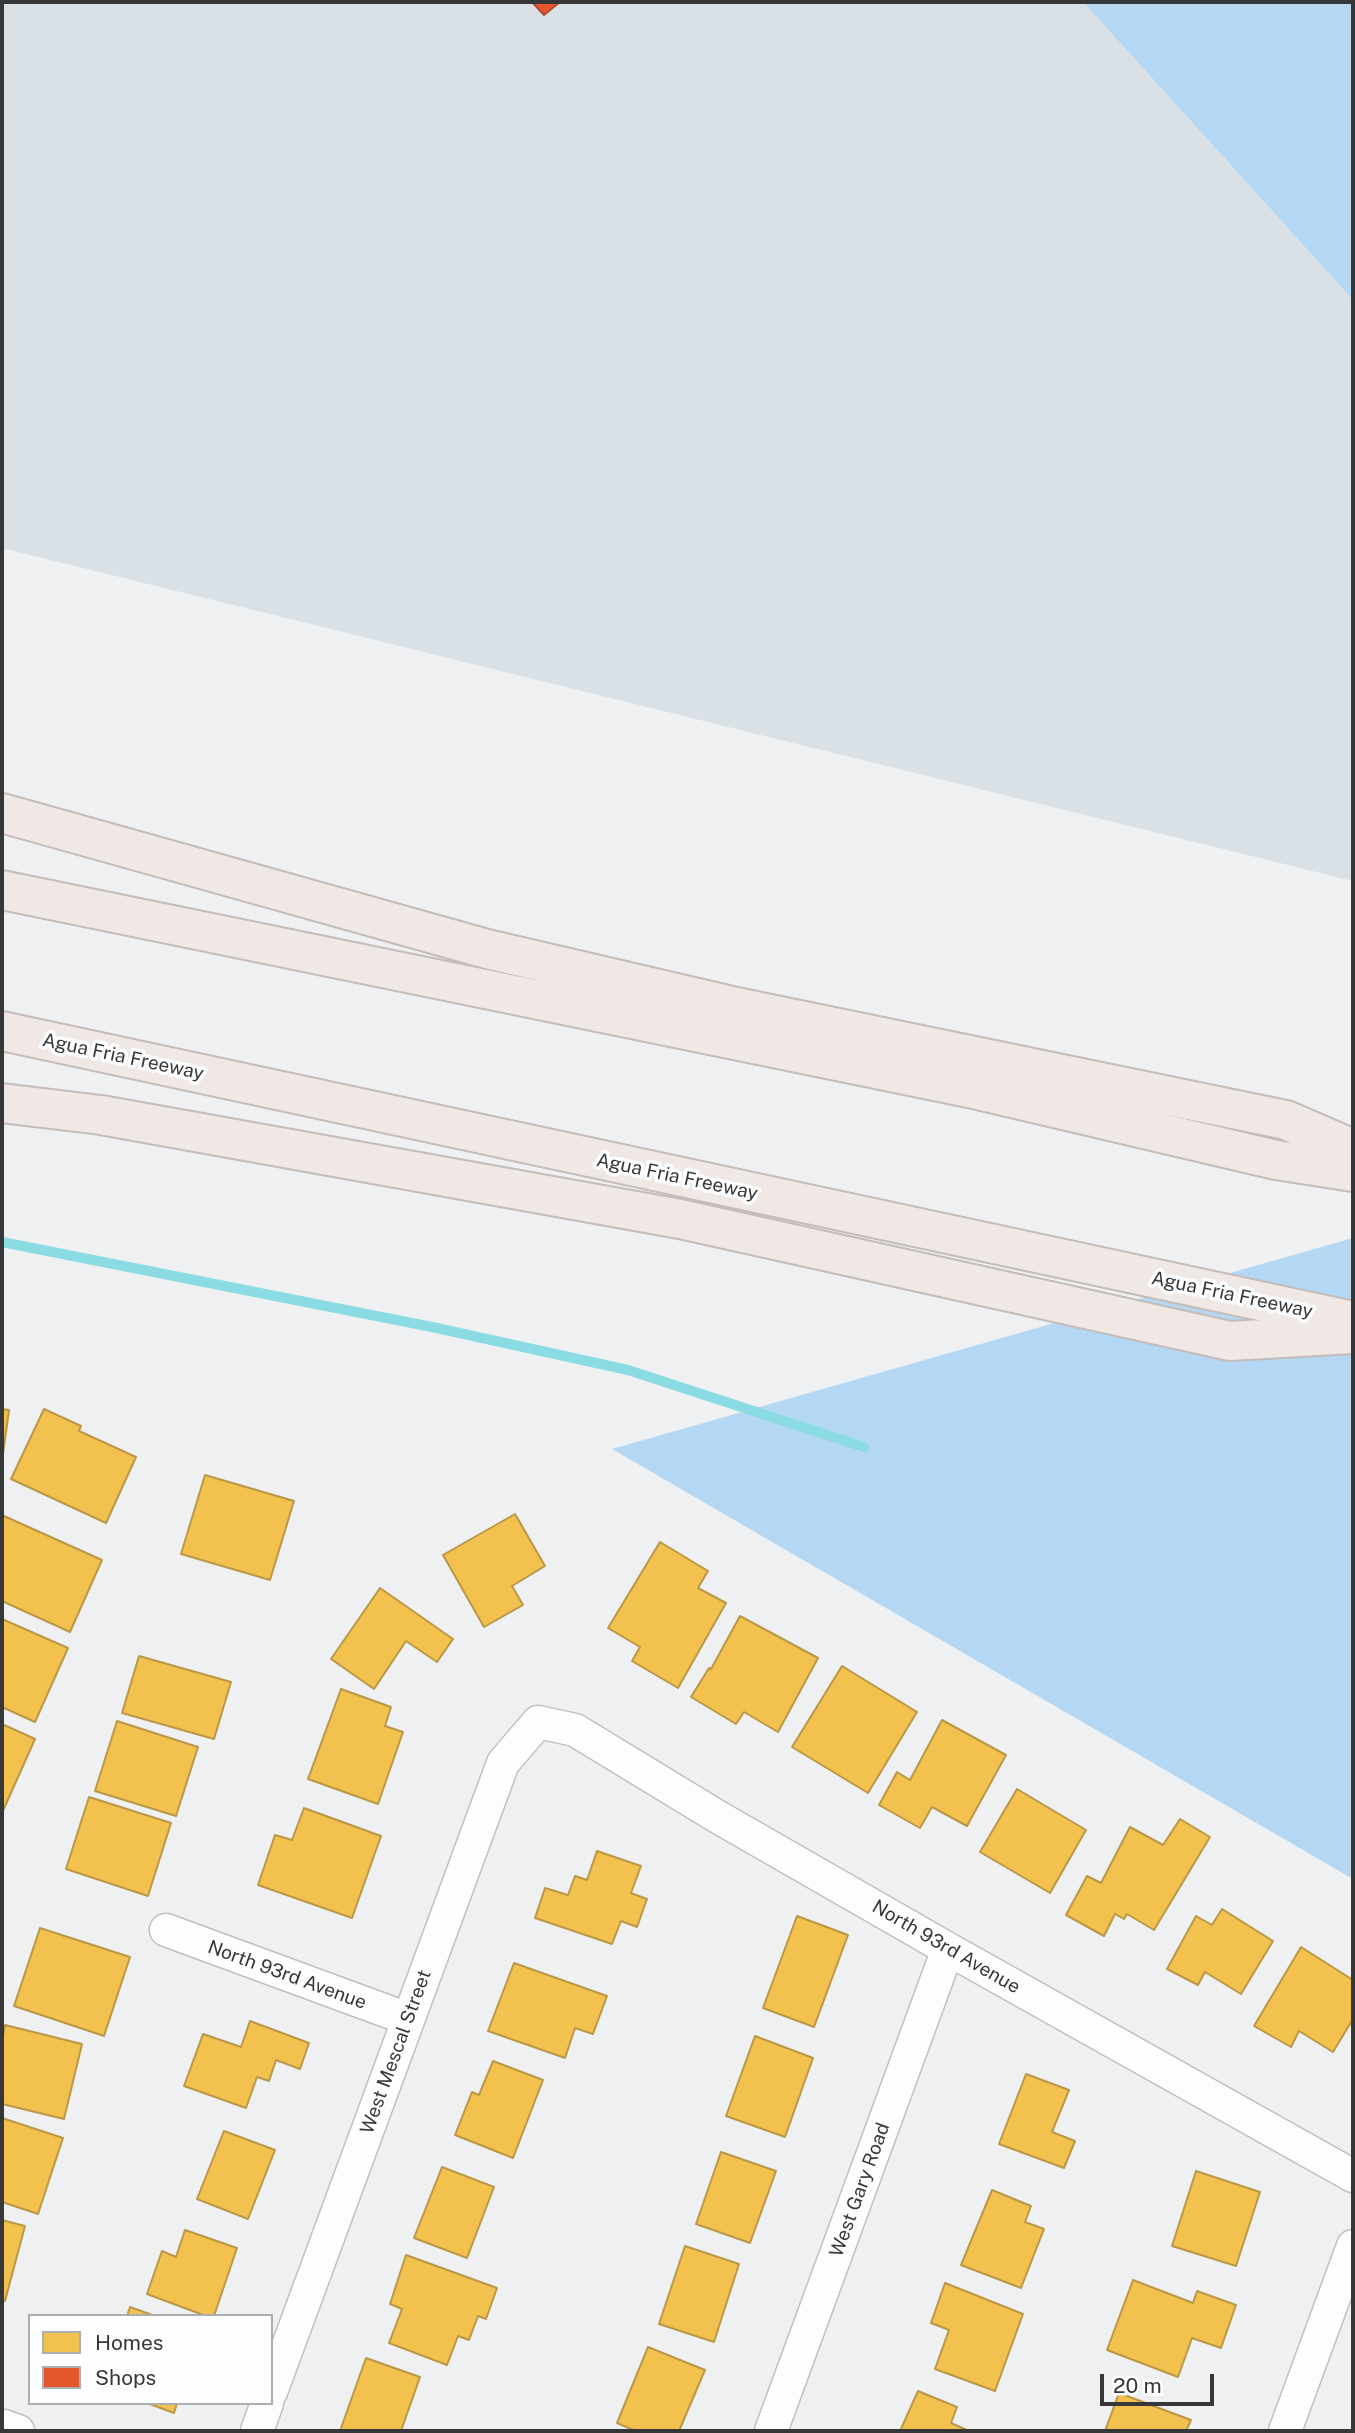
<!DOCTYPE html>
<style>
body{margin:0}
#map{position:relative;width:1355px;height:2433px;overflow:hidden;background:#eef0f2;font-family:"Public Sans",sans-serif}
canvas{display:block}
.frame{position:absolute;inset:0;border:4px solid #363738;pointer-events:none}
.legend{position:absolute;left:28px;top:2314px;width:245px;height:91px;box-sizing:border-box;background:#fbfdff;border:2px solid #acaeaf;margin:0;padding:9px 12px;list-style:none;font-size:21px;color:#363738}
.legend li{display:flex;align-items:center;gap:14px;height:35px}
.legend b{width:35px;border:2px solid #acaeaf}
.scale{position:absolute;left:1100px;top:2374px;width:114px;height:32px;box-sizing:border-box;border:4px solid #363738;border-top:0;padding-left:9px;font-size:21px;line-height:24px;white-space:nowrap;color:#363738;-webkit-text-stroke:5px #fbfdff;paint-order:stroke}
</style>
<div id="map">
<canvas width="1355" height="2433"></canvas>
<div class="frame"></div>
<ul class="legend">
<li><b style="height:19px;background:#f2c14e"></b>Homes</li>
<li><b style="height:19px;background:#e4572e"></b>Shops</li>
</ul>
<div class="scale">20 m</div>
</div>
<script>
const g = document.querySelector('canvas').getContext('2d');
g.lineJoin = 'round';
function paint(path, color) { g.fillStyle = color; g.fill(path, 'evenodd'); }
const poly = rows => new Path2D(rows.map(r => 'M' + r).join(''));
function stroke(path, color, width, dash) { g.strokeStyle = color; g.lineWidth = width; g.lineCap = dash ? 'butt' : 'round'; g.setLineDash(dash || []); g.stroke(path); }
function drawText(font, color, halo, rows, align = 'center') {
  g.font = font + ' "Public Sans",sans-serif'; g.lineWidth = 7; g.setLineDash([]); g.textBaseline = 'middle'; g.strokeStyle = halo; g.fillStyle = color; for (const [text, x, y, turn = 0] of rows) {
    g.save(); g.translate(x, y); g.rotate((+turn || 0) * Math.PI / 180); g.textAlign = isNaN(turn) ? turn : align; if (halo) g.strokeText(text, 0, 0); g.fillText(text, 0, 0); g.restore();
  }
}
paint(poly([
 [2,2,1083,2,1353,300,1353,881,2,548]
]), '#dae1e6');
paint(poly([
 [1083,2,1353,2,1353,300],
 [1353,1238,1353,1879,612,1449]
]), '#b4d8f3');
const homes = poly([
 [2,1409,9,1410,2,1461,2,1409],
 [44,1409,81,1426,79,1431,136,1457,106,1523,11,1479,44,1409],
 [205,1475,294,1501,270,1580,181,1554,205,1475],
 [515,1514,545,1566,512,1586,523,1605,484,1627,443,1555,515,1514],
 [4,1516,102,1560,70,1632,2,1601,2,1521,4,1516],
 [660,1542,708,1571,698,1588,726,1603,678,1688,632,1661,640,1647,608,1628,660,1542],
 [380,1588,453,1639,437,1662,406,1641,374,1689,331,1659,380,1588],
 [740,1616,818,1658,778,1732,744,1712,736,1724,691,1697,709,1668,711,1669,740,1616],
 [2,1619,68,1648,35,1722,2,1707,2,1619],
 [139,1656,231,1682,214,1739,122,1713,139,1656],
 [842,1666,917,1712,868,1793,792,1747,842,1666],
 [341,1689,391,1707,385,1726,403,1732,378,1804,308,1779,341,1689],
 [942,1720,1006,1755,967,1826,932,1807,920,1828,879,1805,897,1772,910,1780,942,1720],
 [117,1721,198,1747,176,1816,95,1791,117,1721],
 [2,1724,35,1739,2,1813,2,1724],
 [1017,1789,1086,1830,1050,1893,980,1852,1017,1789],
 [89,1797,171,1823,148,1896,66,1869,89,1797],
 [304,1808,381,1836,352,1918,258,1885,275,1835,292,1840,304,1808],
 [1180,1819,1210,1837,1154,1930,1127,1914,1124,1919,1115,1914,1104,1936,1066,1915,1087,1876,1101,1883,1130,1827,1163,1845,1180,1819],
 [597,1851,641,1866,631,1893,647,1899,637,1927,621,1921,612,1944,535,1918,545,1888,568,1895,575,1876,587,1880,597,1851],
 [1222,1909,1273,1941,1241,1994,1205,1972,1198,1985,1167,1969,1196,1916,1212,1925,1222,1909],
 [797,1916,848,1935,814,2027,763,2008,797,1916],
 [40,1928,130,1957,104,2036,14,2006,40,1928],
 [1301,1947,1353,1980,1353,2019,1333,2052,1299,2031,1291,2047,1254,2026,1301,1947],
 [514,1963,607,1996,593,2034,575,2028,565,2058,488,2031,514,1963],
 [250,2021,309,2043,300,2069,276,2060,269,2081,257,2077,246,2108,184,2086,203,2034,241,2047,250,2021],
 [5,2025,82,2044,64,2119,2,2104,2,2040,5,2025],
 [755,2036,813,2058,785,2137,726,2116,755,2036],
 [493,2061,543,2080,513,2158,455,2135,472,2092,479,2095,493,2061],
 [1026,2074,1069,2090,1052,2132,1075,2141,1064,2168,999,2144,1026,2074],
 [2,2118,63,2138,38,2214,2,2202,2,2118],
 [224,2131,275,2150,248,2219,197,2199,224,2131],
 [721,2152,776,2171,750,2243,696,2224,721,2152],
 [442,2167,494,2187,467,2258,414,2238,442,2167],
 [1196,2171,1260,2192,1236,2266,1172,2246,1196,2171],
 [992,2190,1031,2206,1025,2222,1044,2229,1021,2288,961,2265,992,2190],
 [2,2220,25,2226,5,2301,2,2301,2,2220],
 [185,2230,237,2248,214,2316,206,2316,147,2294,162,2251,176,2257,185,2230],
 [685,2246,739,2264,714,2342,659,2324,685,2246],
 [406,2255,497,2288,486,2319,478,2316,469,2340,458,2336,447,2365,389,2343,402,2309,390,2304,406,2255],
 [1133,2280,1193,2303,1197,2291,1236,2305,1221,2348,1192,2338,1178,2377,1107,2350,1133,2280],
 [945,2283,1023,2314,995,2391,935,2369,949,2330,931,2323,945,2283],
 [130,2307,155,2316,127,2316,130,2307],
 [648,2347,705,2370,679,2431,636,2431,617,2423,648,2347],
 [366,2358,420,2377,401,2431,340,2431,366,2358],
 [918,2391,957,2407,951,2423,969,2431,900,2431,918,2391],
 [1119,2393,1191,2420,1186,2431,1105,2431,1119,2393],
 [147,2403,177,2403,174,2413,147,2403]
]);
paint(homes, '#f2c14e');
stroke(homes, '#ba9847', 2);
const shops = poly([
 [532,2,560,2,544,15,532,2]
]);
paint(shops, '#e4572e');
stroke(shops, '#b04d31', 2);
stroke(poly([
 [2,1242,432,1327,628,1370,864,1447]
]), '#8adce2', 10);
const minor = poly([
 [166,1930,408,2019],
 [271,2392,503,1763,538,1722,575,1730,718,1817,948,1949,1353,2176],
 [4,2426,18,2431],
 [257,2431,267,2403],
 [771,2431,948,1949],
 [1285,2431,1353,2246]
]);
const motorway = poly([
 [2,813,487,949,732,1006,1286,1120,1353,1149],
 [2,890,978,1090,1276,1160,1353,1172],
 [2,1031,1353,1321],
 [2,1103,101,1115,680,1219,1230,1341,1352,1334]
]);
stroke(minor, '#bec0c1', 35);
stroke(motorway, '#c4bcb9', 42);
stroke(minor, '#fcfdfd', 32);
stroke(motorway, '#f0e8e5', 38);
drawText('19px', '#363738', '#fbfdff', [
 ["Agua Fria Freeway",123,1057,12],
 ["Agua Fria Freeway",677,1177,12],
 ["Agua Fria Freeway",1232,1295,12],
 ["North 93rd Avenue",946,1947,30],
 ["North 93rd Avenue",287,1975,20],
 ["West Mescal Street",396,2052,-70],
 ["West Gary Road",860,2190,-70]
]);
</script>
